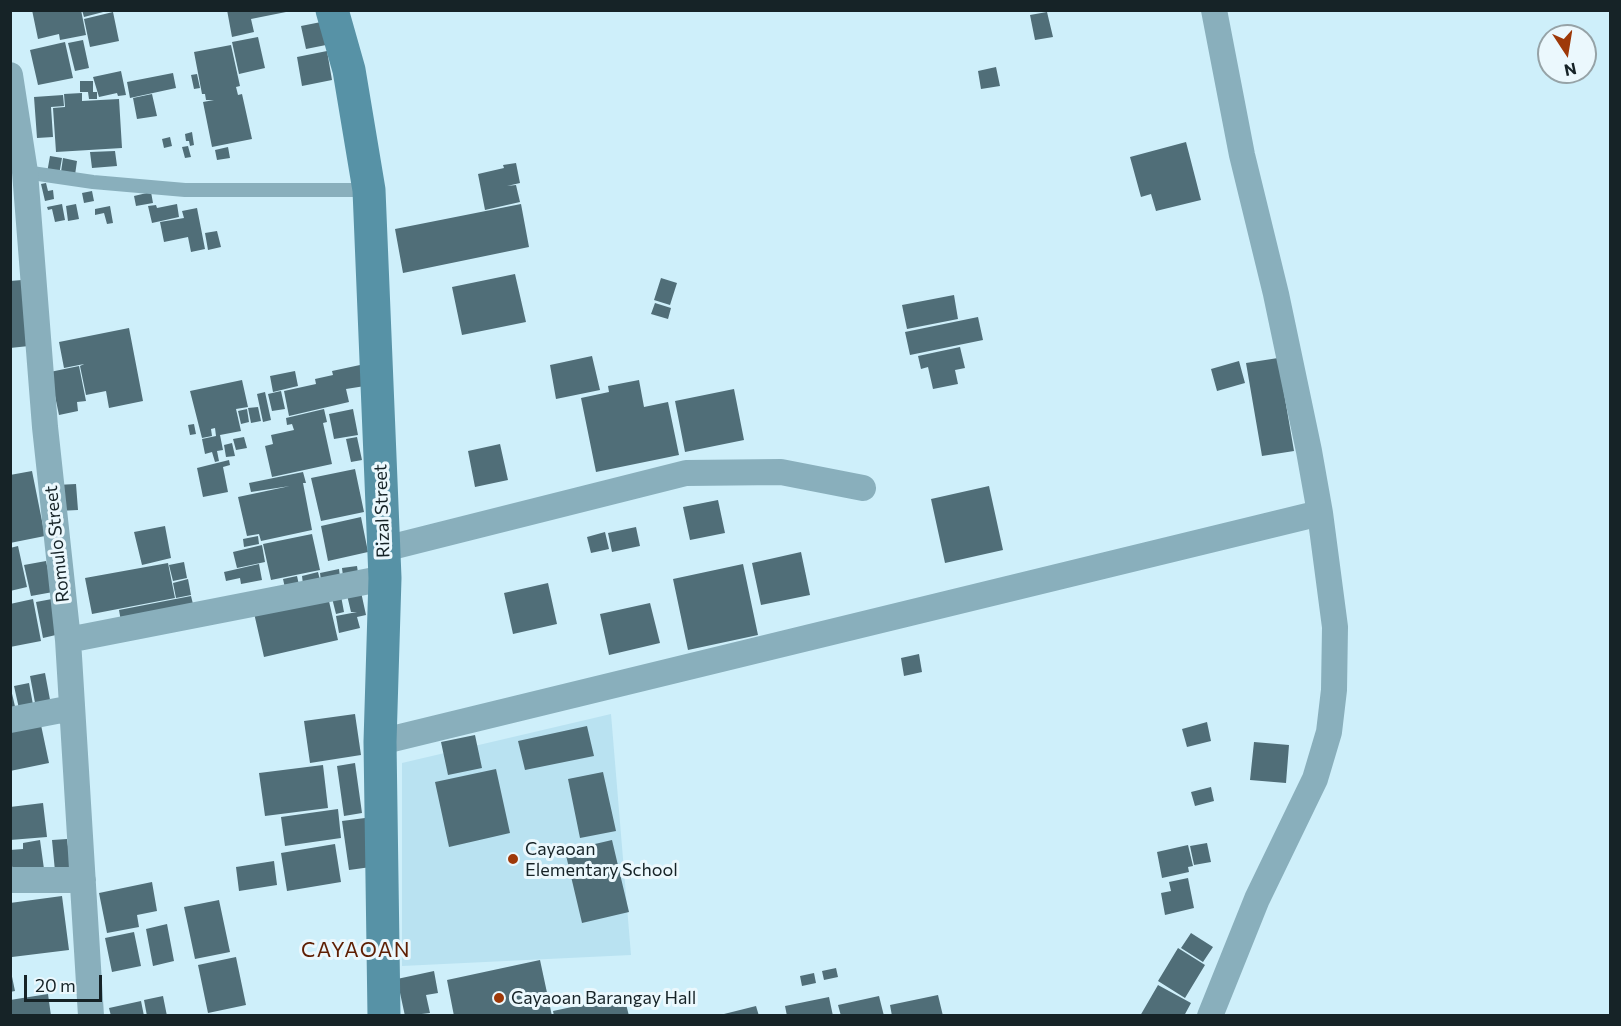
<!DOCTYPE html>
<style>
body{margin:0}
#map{position:relative;width:1621px;height:1026px;overflow:hidden;background:#ceeffa;font-family:Commissioner,sans-serif}
canvas{display:block}
.frame{position:absolute;inset:0;border:12px solid #162327;pointer-events:none}
.north{position:absolute;left:1537px;top:24px;width:60px;height:60px;box-sizing:border-box;background:#ebf8fd;border:2px solid #96a3a7;border-radius:50%;rotate:168deg;font-size:16px;font-weight:700;line-height:24px;text-align:center;color:#162327}
.north::after{content:'';display:block;margin:auto;width:21px;height:27px;background:#9e3909;clip-path:polygon(50% 0,100% 100%,50% 72%,0 100%)}
.scale{position:absolute;left:24px;top:975px;width:78px;height:27px;box-sizing:border-box;border:3px solid #162327;border-top:0;padding-left:8px;font-size:18px;line-height:21px;white-space:nowrap;color:#162327;-webkit-text-stroke:4px #ebf8fd;paint-order:stroke}
</style>
<div id="map">
<canvas width="1621" height="1026"></canvas>
<div class="frame"></div>
<div class="north">N</div>
<div class="scale">20 m</div>
</div>
<script>
const g = document.querySelector('canvas').getContext('2d');
g.lineJoin = 'round';
function paint(path, color) { g.fillStyle = color; g.fill(path, 'evenodd'); }
const poly = rows => new Path2D(rows.map(r => 'M' + r).join(''));
function stroke(path, color, width, dash) { g.strokeStyle = color; g.lineWidth = width; g.lineCap = dash ? 'butt' : 'round'; g.setLineDash(dash || []); g.stroke(path); }
function drawText(font, color, halo, rows, align = 'center') {
  g.font = font + ' Commissioner,sans-serif'; g.lineWidth = 6; g.setLineDash([]); g.textBaseline = 'middle'; g.strokeStyle = halo; g.fillStyle = color; for (const [text, x, y, turn = 0] of rows) {
    g.save(); g.translate(x, y); g.rotate((+turn || 0) * Math.PI / 180); g.textAlign = isNaN(turn) ? turn : align; if (halo) g.strokeText(text, 0, 0); g.fillText(text, 0, 0); g.restore();
  }
}
paint(poly([
 [611,714,631,955,402,966,402,763]
]), '#b9e2f1');
paint(poly([
 [32,10,81,10,86,35,60,40,59,34,38,39],
 [82,10,107,10,107,11,84,17],
 [227,10,286,10,286,12,251,19,254,32,232,37],
 [113,12,119,41,90,47,84,19],
 [1047,12,1053,37,1035,40,1030,15],
 [326,21,331,44,306,49,301,26],
 [258,37,265,68,239,74,232,42],
 [83,40,89,68,75,71,68,43],
 [65,42,73,78,38,85,30,50],
 [231,45,240,86,236,87,238,95,242,94,252,139,212,147,203,102,214,100,206,100,205,94,202,94,194,52],
 [327,51,332,80,302,86,297,57],
 [996,67,1000,86,981,89,978,71],
 [121,71,126,95,118,96,117,93,99,97,93,77],
 [173,73,176,88,130,98,127,82],
 [197,74,200,88,194,89,191,75],
 [80,81,93,81,93,92,97,92,97,99,89,99,88,92,80,92],
 [82,93,82,101,119,99,122,148,56,152,53,108,65,107,64,94],
 [152,94,157,116,137,119,133,98],
 [63,95,64,106,51,107,53,137,37,138,34,97],
 [192,132,194,145,190,146,189,141,186,141,185,134],
 [170,137,172,146,164,148,162,139],
 [1186,142,1201,200,1156,211,1151,194,1141,197,1130,157],
 [188,146,191,157,185,158,182,147],
 [228,147,230,158,217,160,215,150],
 [115,151,117,166,92,168,90,152],
 [50,156,62,158,59,175,47,173],
 [63,158,77,161,75,175,61,172],
 [516,163,520,183,507,186,516,185,520,202,485,210,478,174,504,168,503,165],
 [46,183,48,191,53,190,54,199,45,201,41,184],
 [92,191,94,201,84,203,82,193],
 [151,192,153,203,136,206,134,196],
 [62,204,65,220,55,222,52,209,48,210,47,207],
 [76,204,79,219,68,221,66,206],
 [177,204,179,217,152,223,148,206,156,205,157,208],
 [521,204,529,247,403,273,395,229],
 [110,206,113,223,107,224,104,213,95,215,95,209],
 [197,208,205,249,191,252,188,237,164,242,160,222,184,218,182,211],
 [217,231,221,247,208,250,205,233],
 [515,274,526,322,462,335,452,287],
 [661,278,677,283,670,305,654,300],
 [22,280,29,346,10,348,10,281],
 [954,295,958,319,907,329,902,305],
 [655,303,671,308,668,319,651,314],
 [978,317,983,340,910,355,905,332],
 [129,328,143,401,109,408,106,391,86,395,80,366,84,364,64,368,59,342],
 [960,347,965,368,955,370,958,384,933,389,928,367,921,369,918,356],
 [592,356,600,390,556,399,550,365],
 [1278,358,1294,451,1262,456,1246,363],
 [1239,361,1245,383,1217,391,1211,369],
 [360,365,365,386,346,389,349,402,289,416,284,391,316,384,315,379,333,375,332,371],
 [79,366,86,401,77,402,78,411,59,415,50,372],
 [295,371,298,386,273,392,270,376],
 [242,380,248,407,236,409,241,431,220,435,223,450,217,451,219,461,215,462,212,452,205,454,202,439,216,436,215,428,211,429,212,436,202,438,190,391],
 [639,380,644,407,668,402,679,455,596,472,581,398,609,392,608,386],
 [734,389,744,440,685,452,675,401],
 [281,391,285,409,272,411,268,394],
 [265,392,271,420,263,422,257,394],
 [258,407,261,421,251,423,248,408],
 [247,409,249,422,241,424,238,411],
 [324,409,327,422,323,423,332,464,272,477,265,446,273,444,271,435,294,430,292,424,287,425,286,418],
 [353,409,358,435,334,439,329,414],
 [194,424,196,434,190,435,188,425],
 [244,437,247,448,236,450,233,439],
 [357,437,362,460,351,462,346,439],
 [232,443,235,456,226,457,224,445],
 [500,444,508,480,475,487,468,451],
 [229,460,230,465,223,467,228,492,203,497,197,468],
 [355,469,364,512,321,521,311,478],
 [32,471,45,536,10,543,10,475],
 [303,472,306,483,303,483,312,530,261,541,259,534,247,536,238,497,290,486,251,492,249,483],
 [76,484,78,510,58,511,56,485],
 [989,486,1003,550,945,563,931,499],
 [718,500,725,533,690,540,683,507],
 [361,517,368,552,328,561,321,526],
 [165,526,171,558,142,565,134,532],
 [636,527,640,546,612,552,608,533],
 [605,532,609,549,591,553,587,537],
 [312,534,320,570,271,580,263,544],
 [258,536,259,544,244,547,243,539],
 [262,545,265,562,237,568,233,552],
 [18,546,27,587,10,591,10,548],
 [801,552,810,595,761,605,752,563],
 [46,561,53,592,31,596,24,565],
 [184,562,187,578,173,581,169,565],
 [168,563,175,598,92,614,85,578],
 [259,564,262,580,241,584,240,578,226,581,224,572],
 [743,564,758,635,688,650,673,579],
 [357,566,358,573,343,576,342,568],
 [339,569,340,577,321,581,320,573],
 [318,572,320,580,303,584,302,576],
 [297,576,299,585,285,588,283,579],
 [188,579,191,595,176,598,173,583],
 [548,583,557,624,513,634,504,593],
 [361,592,366,615,357,617,360,628,339,633,336,616,357,612,351,612,347,595],
 [191,596,195,612,122,627,119,610],
 [341,596,344,612,336,614,332,598],
 [328,597,338,640,264,657,254,613],
 [33,599,41,641,10,647,10,604],
 [52,599,60,634,43,638,36,602],
 [650,603,660,643,609,655,600,614],
 [919,654,922,672,904,676,901,658],
 [45,673,51,705,36,708,30,676],
 [29,683,34,710,20,713,14,686],
 [10,685,17,715,10,716],
 [355,714,361,755,310,763,304,721],
 [1207,722,1211,741,1187,747,1182,729],
 [41,725,49,763,10,771,10,732],
 [587,726,594,756,525,770,518,741],
 [475,735,482,768,448,775,441,742],
 [1254,742,1289,745,1286,783,1250,780],
 [355,763,362,813,344,816,337,766],
 [323,765,328,808,265,816,259,773],
 [496,769,510,833,449,847,435,782],
 [603,772,616,831,580,838,568,779],
 [1211,787,1214,801,1195,806,1191,792],
 [43,803,47,837,10,840,10,807],
 [338,809,341,838,285,846,281,817],
 [365,818,371,867,349,870,342,821],
 [67,839,71,869,55,871,52,840],
 [40,840,44,869,13,873,10,850,23,849,23,843],
 [612,840,629,912,582,923,565,851],
 [1207,843,1211,862,1194,865,1190,846],
 [335,844,341,882,287,891,281,853],
 [1188,845,1193,866,1188,867,1189,872,1162,878,1157,852],
 [274,861,277,885,239,891,236,867],
 [1188,878,1194,908,1165,915,1161,893,1171,891,1169,882],
 [152,882,157,911,137,915,139,927,107,933,99,893],
 [62,896,69,950,12,957,10,903],
 [219,900,230,952,195,959,184,907],
 [167,924,174,961,153,966,146,929],
 [134,932,141,966,112,972,105,938],
 [1191,933,1213,947,1203,962,1181,948],
 [1178,948,1205,965,1185,998,1158,981],
 [236,957,246,1005,208,1013,198,965],
 [540,960,552,1016,454,1016,447,980],
 [10,967,15,991,10,992],
 [836,968,838,977,824,980,822,971],
 [434,971,438,993,426,995,430,1013,405,1016,397,979],
 [814,973,816,983,802,986,800,976],
 [1158,985,1191,1003,1184,1016,1140,1016],
 [48,994,51,1016,10,1016,10,1000],
 [938,995,943,1016,892,1016,890,1005],
 [163,996,167,1016,147,1016,144,1000],
 [624,996,629,1016,554,1016,553,1011],
 [879,996,884,1016,841,1016,838,1005],
 [829,997,833,1016,787,1016,785,1006],
 [141,1001,144,1016,111,1016,109,1008],
 [756,1006,759,1016,720,1016,720,1015]
]), '#506e78');
stroke(poly([
 [25,172,93,182,185,190,369,190]
]), '#89afbc', 14);
stroke(poly([
 [10,75,25,172,45,427,68,640,91,1016],
 [384,549,686,473,781,472,863,488],
 [68,640,385,578],
 [10,720,72,708],
 [380,742,1320,513],
 [10,880,83,880],
 [1210,1016,1257,899,1315,779,1329,732,1334,690,1335,627,1320,513,1309,451,1276,294,1242,155,1214,10]
]), '#89afbc', 26);
stroke(poly([
 [332,10,349,70,369,190,385,578,380,742,384,1016]
]), '#5792a6', 33);
for (const [x, y, r, color] of [
 [513,859,6,"#9e3909"],
 [499,998,6,"#9e3909"]
]) { const dot = new Path2D(); dot.arc(x, y, r, 0, 2 * Math.PI); g.fillStyle = color; g.fill(dot); stroke(dot, '#ebf8fd', 2); }
drawText('18px', '#162327', '#ebf8fd', [
 ["Rizal Street",382,511,-92],
 ["Romulo Street",57,544,-96]
]);
drawText('18px', '#162327', '#ebf8fd', [
 ["Cayaoan",525,849],
 ["Elementary School",525,870],
 ["Cayaoan Barangay Hall",511,998]
], 'left');
g.letterSpacing = '1.5px';
drawText('21px', '#5f1f03', '#ebf8fd', [
 ["CAYAOAN",356,950]
]);
g.letterSpacing = '0px';
</script>
